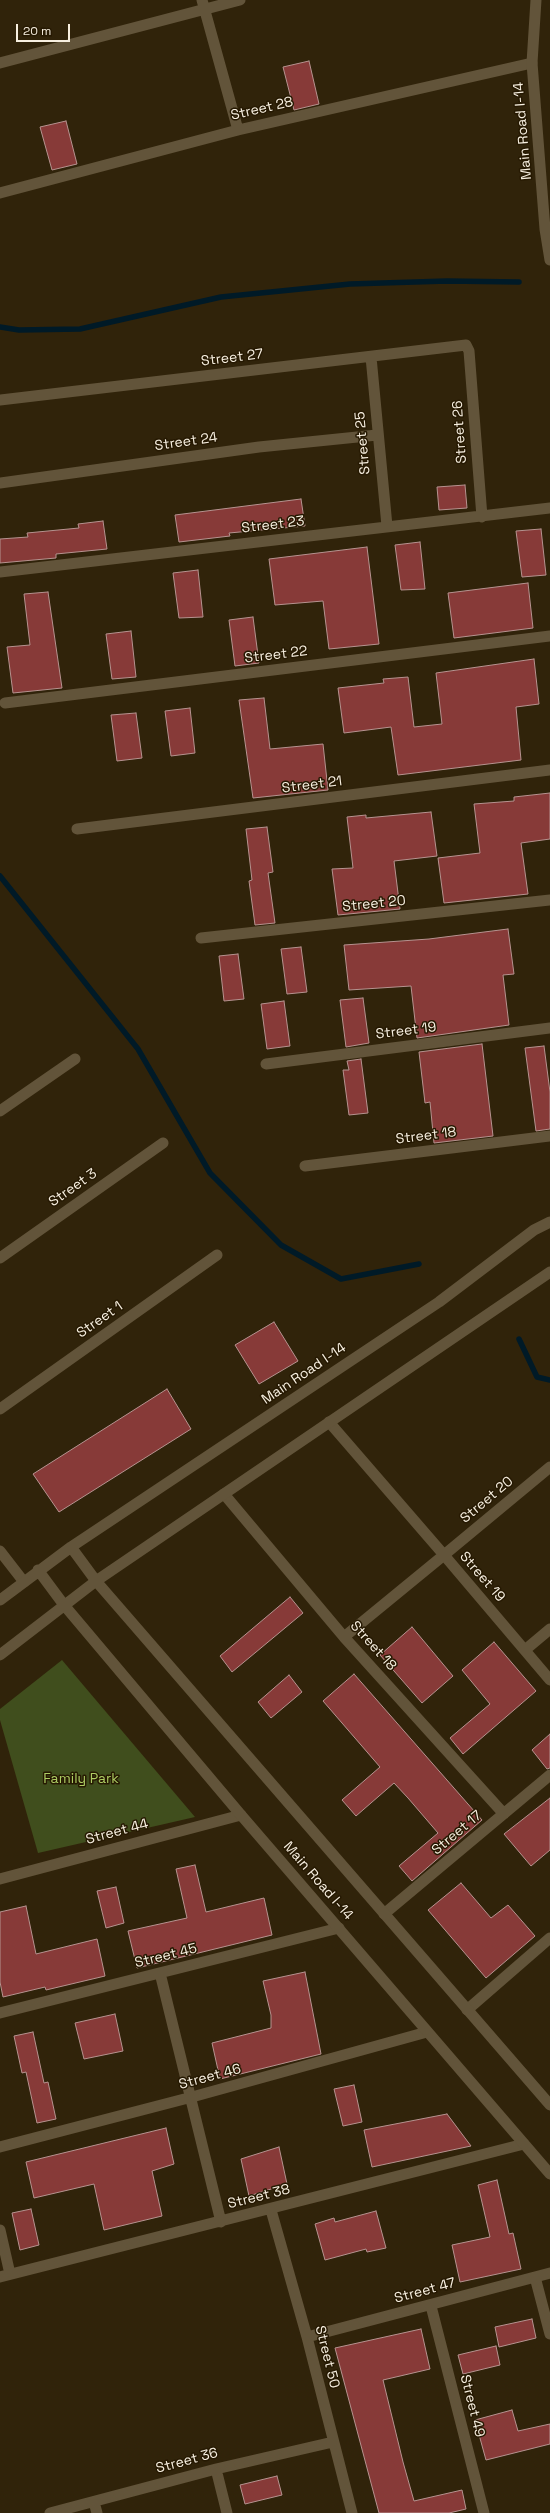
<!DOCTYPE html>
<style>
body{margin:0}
#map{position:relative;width:550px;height:2513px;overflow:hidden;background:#30230a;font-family:"Space Grotesk",sans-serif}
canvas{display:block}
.scale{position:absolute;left:16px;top:24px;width:54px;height:18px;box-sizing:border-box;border:2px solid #f7efe0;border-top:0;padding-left:5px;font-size:12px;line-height:14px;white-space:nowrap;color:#f7efe0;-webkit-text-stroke:3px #261902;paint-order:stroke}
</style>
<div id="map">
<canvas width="550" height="2513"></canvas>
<div class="scale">20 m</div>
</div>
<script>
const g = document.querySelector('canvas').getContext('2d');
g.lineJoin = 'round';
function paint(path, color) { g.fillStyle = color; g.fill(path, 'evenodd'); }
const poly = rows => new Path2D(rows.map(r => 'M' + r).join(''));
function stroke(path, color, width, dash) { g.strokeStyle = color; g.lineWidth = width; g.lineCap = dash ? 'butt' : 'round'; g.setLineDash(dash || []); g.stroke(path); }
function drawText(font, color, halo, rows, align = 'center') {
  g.font = font + ' "Space Grotesk",sans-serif'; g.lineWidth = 3; g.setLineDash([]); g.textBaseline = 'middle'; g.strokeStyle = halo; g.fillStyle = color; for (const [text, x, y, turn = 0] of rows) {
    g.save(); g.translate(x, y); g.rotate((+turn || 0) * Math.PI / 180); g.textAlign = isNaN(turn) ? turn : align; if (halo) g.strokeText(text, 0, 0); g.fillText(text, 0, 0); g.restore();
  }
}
paint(poly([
 [62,1660,195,1817,38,1853,0,1720,0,1709]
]), '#404e1d');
stroke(poly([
 [0,327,19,330,80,329,221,297,350,284,447,281,519,282],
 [0,876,138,1049,210,1173,281,1245,341,1279,419,1264],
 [519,1339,537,1377,550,1380]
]), '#001a27', 5.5);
const building = poly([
 [309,61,319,104,294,110,283,67,309,61],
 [66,121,77,164,52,170,40,127,66,121],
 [465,485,467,508,439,510,437,487,465,485],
 [301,499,305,526,229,533,230,536,179,542,175,515,301,499],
 [103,521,107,549,56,554,56,558,0,563,0,539,28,537,27,533,79,528,78,524,103,521],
 [541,529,546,575,522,577,516,531,541,529],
 [420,542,425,589,401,590,395,545,420,542],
 [367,547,379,644,329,649,323,601,275,605,269,559,367,547],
 [198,570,203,617,179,618,173,573,198,570],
 [528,583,533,628,454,638,448,593,528,583],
 [48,592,62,688,13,693,7,647,30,645,24,594,48,592],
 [253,617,259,663,235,666,229,620,253,617],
 [131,631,136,677,112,679,106,634,131,631],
 [534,659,539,704,516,707,521,760,398,775,391,727,344,733,338,688,384,683,383,679,408,677,414,727,442,724,436,673,534,659],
 [264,698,270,749,323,744,328,790,253,798,239,700,264,698],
 [190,708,195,753,171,756,165,711,190,708],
 [136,713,142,758,117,761,111,715,136,713],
 [550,793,550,839,521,843,528,894,444,903,438,858,480,853,474,804,514,801,514,797,550,793],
 [431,812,437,856,394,861,400,909,338,915,332,869,353,868,347,817,366,815,366,818,431,812],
 [267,827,273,872,268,873,275,923,255,925,249,881,252,880,246,829,267,827],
 [508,929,514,974,503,975,509,1025,417,1038,411,986,349,990,344,945,429,939,508,929],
 [301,947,307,992,287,994,281,949,301,947],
 [238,954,244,999,224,1001,219,956,238,954],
 [363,998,369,1043,346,1047,340,1000,363,998],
 [284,1001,290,1046,267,1049,261,1004,284,1001],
 [482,1044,493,1136,434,1143,430,1102,425,1103,419,1052,482,1044],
 [544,1046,550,1092,550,1129,536,1131,525,1048,544,1046],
 [361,1059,368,1113,349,1115,343,1070,349,1070,347,1061,361,1059],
 [274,1322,298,1361,259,1384,235,1345,274,1322],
 [167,1389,191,1429,59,1512,33,1474,167,1389],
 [290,1597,303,1613,232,1672,220,1656,290,1597],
 [412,1627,453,1676,422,1703,380,1655,412,1627],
 [494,1642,536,1691,463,1754,450,1738,490,1704,462,1670,494,1642],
 [354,1674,482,1820,412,1881,399,1866,438,1833,408,1798,394,1783,356,1816,342,1800,380,1767,323,1701,354,1674],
 [289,1675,302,1692,271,1718,258,1702,289,1675],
 [550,1734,550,1768,547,1769,532,1750,550,1734],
 [550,1798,550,1850,531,1866,504,1834,550,1798],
 [195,1865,206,1912,264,1898,272,1935,137,1968,128,1931,187,1918,176,1869,195,1865],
 [461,1883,491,1918,508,1905,535,1936,486,1978,428,1910,461,1883],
 [116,1887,124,1923,106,1928,97,1891,116,1887],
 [26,1906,36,1954,97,1939,105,1976,46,1990,45,1987,3,1997,0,1982,0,1912,26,1906],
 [305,1972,321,2054,220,2079,212,2043,271,2028,271,2015,263,1981,305,1972],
 [115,2014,123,2051,84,2059,75,2023,115,2014],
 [33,2032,44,2083,48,2082,56,2119,37,2123,26,2072,22,2073,14,2036,33,2032],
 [354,2085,362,2122,343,2126,334,2089,354,2085],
 [447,2114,471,2146,372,2167,364,2130,447,2114],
 [166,2128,174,2164,152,2171,162,2216,104,2230,94,2184,34,2198,26,2162,166,2128],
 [279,2147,287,2184,249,2196,241,2159,279,2147],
 [497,2180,509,2234,513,2233,521,2269,460,2282,452,2245,490,2237,478,2185,497,2180],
 [31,2209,39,2245,20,2250,12,2213,31,2209],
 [376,2211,386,2248,367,2252,366,2249,325,2260,315,2224,334,2218,335,2222,376,2211],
 [532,2319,536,2338,499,2347,495,2327,532,2319],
 [421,2329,430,2369,383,2380,403,2462,414,2501,462,2490,466,2509,449,2513,379,2513,335,2348,421,2329],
 [496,2346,500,2365,463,2374,458,2355,496,2346],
 [512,2410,518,2431,550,2424,550,2444,486,2460,475,2420,512,2410],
 [277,2476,282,2495,245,2504,240,2485,277,2476]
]);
paint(building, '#873a38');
stroke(building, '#b69390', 1);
stroke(poly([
 [202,0,238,130],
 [0,63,240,0],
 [0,193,238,130,532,63],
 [371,357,387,526],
 [0,400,466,345,469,351,482,517],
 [0,483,259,447,377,435],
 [0,572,550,508],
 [5,703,550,636],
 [77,829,550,770],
 [201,938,550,900],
 [266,1064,550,1028],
 [0,1111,75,1059],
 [305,1166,550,1136],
 [0,1258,163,1143],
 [0,1409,217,1255],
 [329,1422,444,1555,550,1467],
 [224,1494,344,1637,504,1814],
 [344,1637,444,1555,550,1680],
 [525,1650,550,1629],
 [0,1879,241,1815],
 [384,1914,550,1775],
 [160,1973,221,2222],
 [467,2010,550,1938],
 [0,2013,339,1928],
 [0,2147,192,2097,427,2032],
 [271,2210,307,2337,352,2513],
 [0,2230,10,2274],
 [0,2277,524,2144],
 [535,2277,550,2334],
 [431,2306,484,2513],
 [307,2337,550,2273],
 [216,2469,227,2513],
 [94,2502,97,2513],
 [50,2513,216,2469,333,2442]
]), '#62543a', 11);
stroke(poly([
 [0,1551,24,1582]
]), '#62543a', 11);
stroke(poly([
 [536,0,532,63,545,229,550,260],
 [71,1547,96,1581,550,2105],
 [38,1570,64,1605,241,1815,550,2174],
 [0,1600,71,1547,439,1302,534,1230,550,1222],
 [0,1655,96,1581,550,1272]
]), '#62543a', 11);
drawText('14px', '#f7efe0', '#261902', [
 ["Street 28",262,109,-13],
 ["Main Road I-14",523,131,-95],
 ["Street 27",232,358,-7],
 ["Street 26",460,432,-94],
 ["Street 24",186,442,-8],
 ["Street 25",363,443,-95],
 ["Street 23",273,525,-7],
 ["Street 22",276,655,-7],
 ["Street 21",312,785,-7],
 ["Street 20",374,904,-6],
 ["Street 19",406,1031,-7],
 ["Street 18",426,1136,-7],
 ["Street 3",73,1188,-35],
 ["Street 1",100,1320,-35],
 ["Main Road I-14",304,1374,-34],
 ["Street 20",487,1500,-40],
 ["Street 19",482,1577,49],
 ["Street 18",373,1646,48],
 ["Street 44",117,1832,-15],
 ["Street 17",457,1833,-40],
 ["Main Road I-14",318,1881,49],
 ["Street 45",166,1956,-14],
 ["Street 46",210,2077,-15],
 ["Street 38",259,2197,-14],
 ["Street 47",425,2291,-15],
 ["Street 50",327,2357,76],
 ["Street 49",472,2406,76],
 ["Street 36",187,2461,-15]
]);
drawText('14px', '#adcc63', '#261902', [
 ["Family Park",81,1779]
]);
</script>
